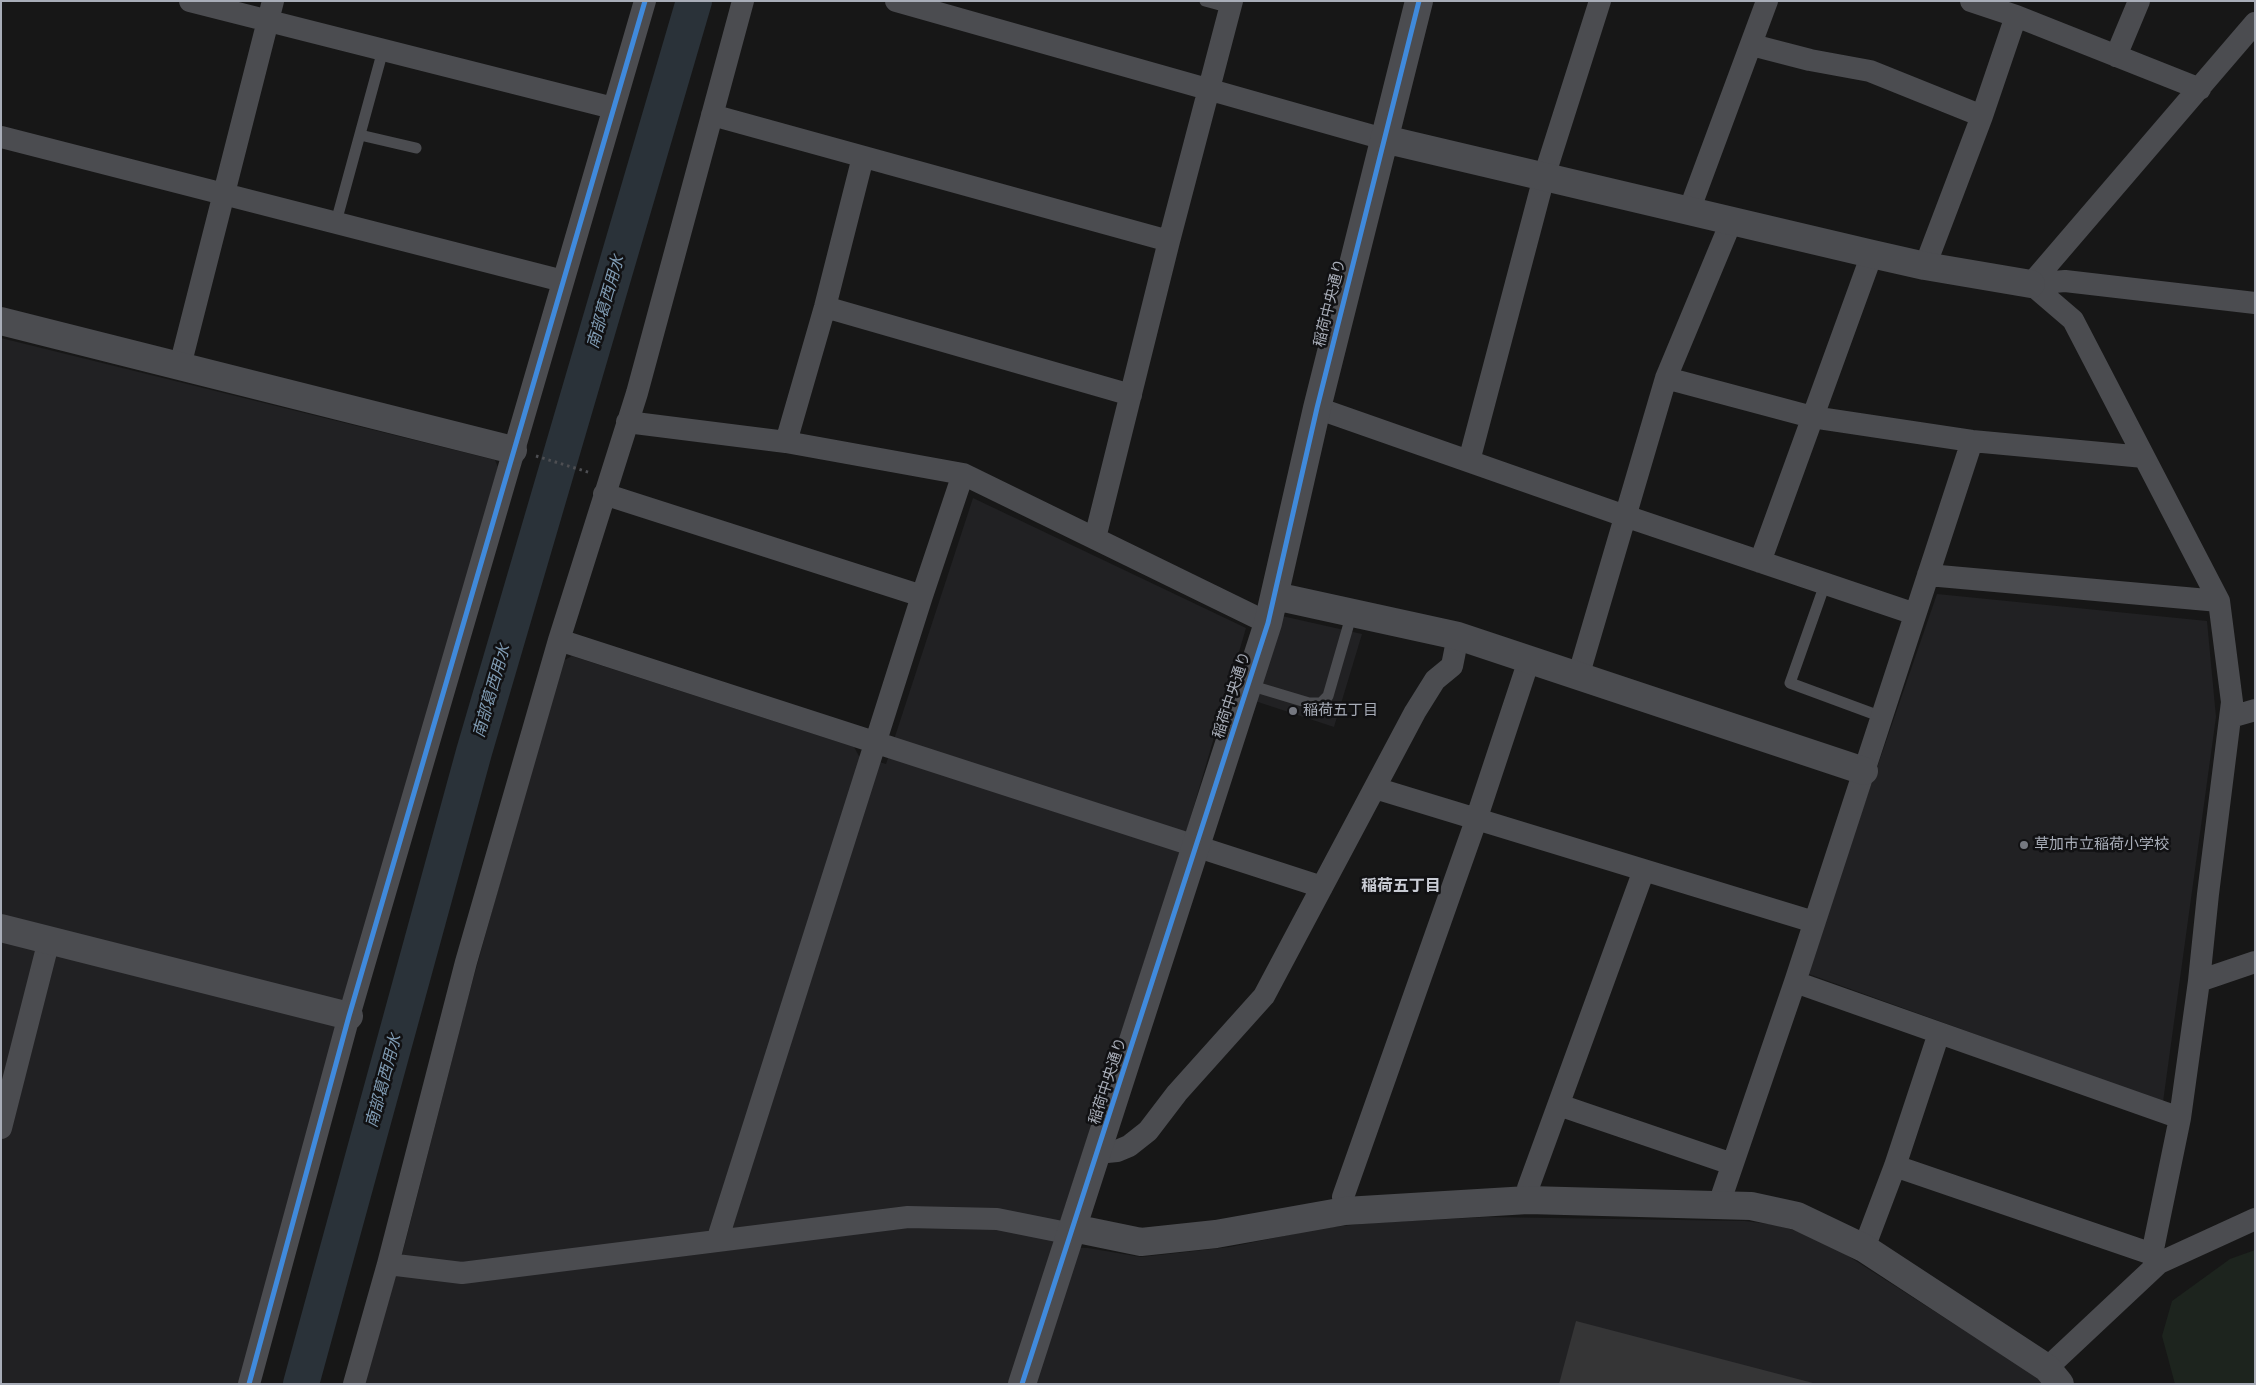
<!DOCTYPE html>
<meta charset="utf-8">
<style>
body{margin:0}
#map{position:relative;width:2256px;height:1385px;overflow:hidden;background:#171717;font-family:Montserrat,sans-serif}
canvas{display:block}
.frame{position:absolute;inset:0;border:2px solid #a8adb8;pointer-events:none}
</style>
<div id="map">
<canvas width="2256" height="1385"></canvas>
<div class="frame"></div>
</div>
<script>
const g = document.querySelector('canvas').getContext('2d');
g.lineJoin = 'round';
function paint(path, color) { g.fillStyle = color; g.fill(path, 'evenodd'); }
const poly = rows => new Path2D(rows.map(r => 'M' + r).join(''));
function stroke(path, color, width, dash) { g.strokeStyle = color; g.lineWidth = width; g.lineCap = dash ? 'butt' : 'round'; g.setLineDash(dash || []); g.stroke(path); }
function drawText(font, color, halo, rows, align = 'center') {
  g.font = font + ' Montserrat,"Noto Sans JP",sans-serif'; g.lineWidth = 5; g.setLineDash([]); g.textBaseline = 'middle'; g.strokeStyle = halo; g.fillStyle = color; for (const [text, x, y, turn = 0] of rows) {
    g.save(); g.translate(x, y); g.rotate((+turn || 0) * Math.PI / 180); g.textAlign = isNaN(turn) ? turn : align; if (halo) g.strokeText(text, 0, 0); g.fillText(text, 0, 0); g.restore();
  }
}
paint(poly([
 [1,338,495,460,498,467,239,1384,1,1384],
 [973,498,1246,628,1189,823,1052,1247,1088,1248,1141,1257,1230,1247,1322,1228,1372,1223,1487,1217,1745,1221,1777,1225,1812,1236,1842,1252,2037,1377,2042,1384,364,1384,404,1247,469,994,561,662,572,656,854,747,859,756,886,764],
 [1937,594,2207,621,2216,717,2163,1102,1806,973],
 [1282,616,1362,634,1334,727,1255,701]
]), '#212123');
paint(poly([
 [2255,1250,2255,1384,2175,1384,2162,1336,2172,1301,2230,1259]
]), '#1d241e');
stroke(poly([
 [301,1384,474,752,694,1]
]), '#2a3239', 36);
paint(poly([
 [1576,1321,1813,1383,1813,1384,1559,1384]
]), '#353536');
stroke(poly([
 [536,456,591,473]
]), '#4d4e52', 3, [2.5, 4]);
stroke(poly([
 [1205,1,1231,8],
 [360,135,416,148],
 [336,222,383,50],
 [1825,584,1790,683,1882,717],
 [1249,685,1309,703,1321,703,1328,696,1352,613]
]), '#4b4c50', 11);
stroke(poly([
 [190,1,613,108],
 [896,1,1384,139],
 [1971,1,2016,16,2200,89],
 [1752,45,1810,60,1870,71,1982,116],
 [2116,56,2139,1],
 [712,115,1169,241],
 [1,137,563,281],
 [1689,211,1767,1],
 [1925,266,1982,116,2016,16],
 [2031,284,2073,320,2219,601,2232,702,2208,894,2199,981,2180,1118,2152,1254,2159,1263],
 [2031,284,2255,23],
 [2031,284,2065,281,2255,303],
 [825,307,1131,395],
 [180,366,273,1],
 [1666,378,1812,417,1972,441,2144,457],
 [1317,408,1625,516,1915,614],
 [627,422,786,442,963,474,1268,623],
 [786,442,825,307,863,157],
 [1469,461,1544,177,1600,1],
 [604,494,922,596],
 [1095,538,1169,241,1232,1],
 [1760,562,1872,254],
 [1928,575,2219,601],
 [559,640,1322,887],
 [1578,677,1666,378,1731,222],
 [2231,717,2255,710],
 [1375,788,1814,922],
 [2199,981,2255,962],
 [1795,982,2180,1118],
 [1559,1105,1732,1164],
 [1,1128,49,940],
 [1097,1153,1117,1151,1129,1146,1148,1131,1177,1093,1264,996,1415,712,1435,680,1452,666,1458,636],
 [1895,1166,2152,1254],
 [1528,1200,1528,1188,1644,870],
 [1719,1204,1795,982,1972,441],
 [1345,1211,1343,1197,1473,829,1529,660],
 [717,1241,922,596,963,474],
 [1864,1248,1895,1166,1939,1033],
 [388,1264,462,1273,908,1217,997,1219,1072,1234],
 [2047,1368,2159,1263,2255,1219],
 [249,1384,349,1016,645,1],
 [354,1384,388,1264,466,962,559,640,637,393,743,1]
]), '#4b4c50', 22);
stroke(poly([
 [1384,139,1872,254,1925,266,2031,284],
 [1,321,513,450],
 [1275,596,1458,636,1864,771],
 [1,928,349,1016],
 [1073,1228,1141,1242,1216,1234,1345,1211,1528,1200,1751,1206,1797,1216,1864,1248,2047,1368,2060,1384],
 [1022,1384,1268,623,1317,408,1419,1]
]), '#4b4c50', 28);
stroke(poly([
 [249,1384,349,1016,645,1],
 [1022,1384,1268,623,1317,408,1419,1]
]), '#408adc', 5);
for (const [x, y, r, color] of [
 [1293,711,5,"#757880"],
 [2024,845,5,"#757880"]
]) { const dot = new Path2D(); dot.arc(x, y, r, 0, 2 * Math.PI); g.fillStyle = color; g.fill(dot); stroke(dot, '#111113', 2); }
drawText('15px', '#a8adb8', '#111113', [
 ["稲荷中央通り",1330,303,-76],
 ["稲荷中央通り",1232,695,-72],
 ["稲荷中央通り",1108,1081,-72]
]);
drawText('15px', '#a8adb8', '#111113', [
 ["稲荷五丁目",1303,711],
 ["草加市立稲荷小学校",2034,845]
], 'left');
drawText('italic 16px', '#7f9bb3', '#111113', [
 ["南部葛西用水",606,302,-74],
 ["南部葛西用水",492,691,-74],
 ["南部葛西用水",384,1081,-75]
]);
drawText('bold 16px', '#c9ccd4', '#111113', [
 ["稲荷五丁目",1401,886]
]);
</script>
